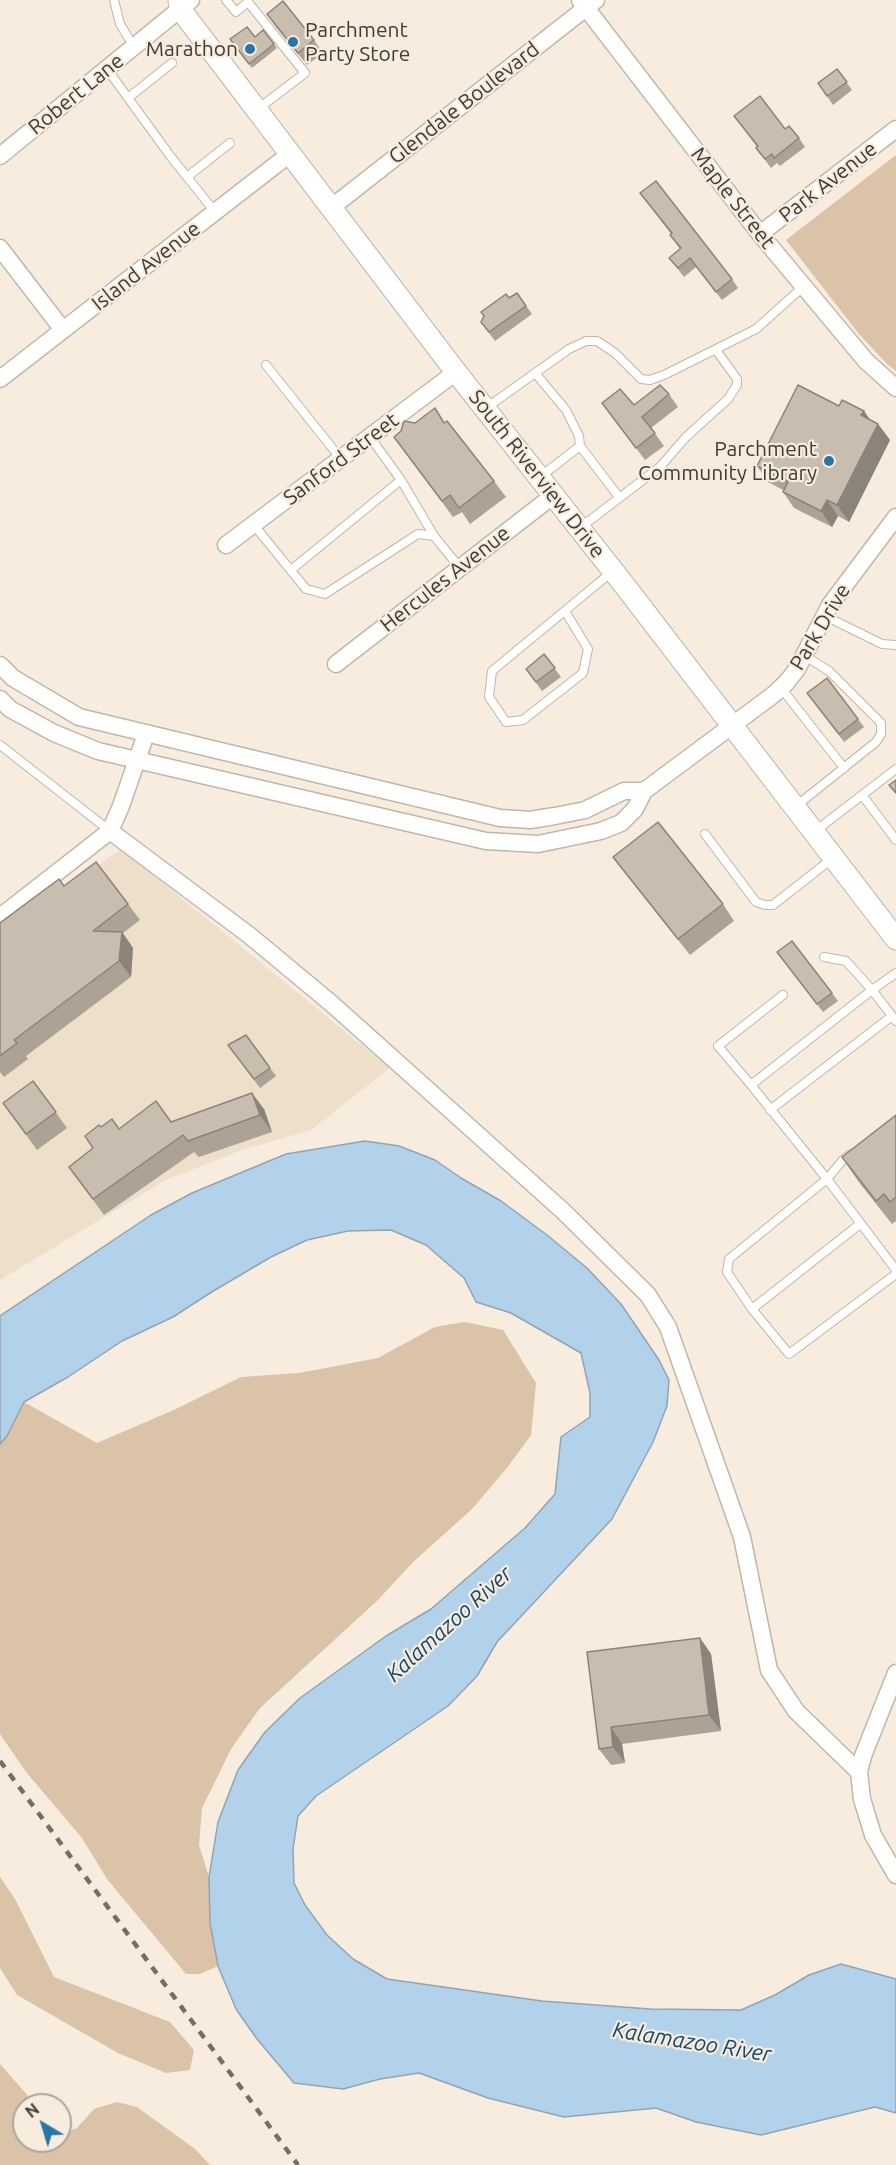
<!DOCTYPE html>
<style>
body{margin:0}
#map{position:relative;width:896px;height:2165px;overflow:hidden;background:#f7ecdd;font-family:Ubuntu,sans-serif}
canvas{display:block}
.north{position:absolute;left:12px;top:2093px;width:60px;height:60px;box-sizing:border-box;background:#f7ecdd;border:2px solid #ada59a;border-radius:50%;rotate:322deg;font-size:16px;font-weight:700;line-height:24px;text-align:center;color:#3f3b35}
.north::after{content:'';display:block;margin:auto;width:21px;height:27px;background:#2875a7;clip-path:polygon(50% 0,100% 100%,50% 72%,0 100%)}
</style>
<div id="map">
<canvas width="896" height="2165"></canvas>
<div class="north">N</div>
</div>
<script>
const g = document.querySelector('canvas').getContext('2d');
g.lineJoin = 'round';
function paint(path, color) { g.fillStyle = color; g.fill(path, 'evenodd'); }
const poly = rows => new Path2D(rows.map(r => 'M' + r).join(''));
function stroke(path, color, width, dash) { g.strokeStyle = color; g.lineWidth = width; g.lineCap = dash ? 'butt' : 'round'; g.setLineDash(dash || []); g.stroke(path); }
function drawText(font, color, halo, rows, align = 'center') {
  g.font = font + ' Ubuntu,sans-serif'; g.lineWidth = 4.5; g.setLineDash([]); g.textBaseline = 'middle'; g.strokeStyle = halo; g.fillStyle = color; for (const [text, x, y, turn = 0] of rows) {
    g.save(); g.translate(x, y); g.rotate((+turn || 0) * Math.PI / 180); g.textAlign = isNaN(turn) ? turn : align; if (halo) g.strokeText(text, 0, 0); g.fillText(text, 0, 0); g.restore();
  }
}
paint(poly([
 [121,849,390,1068,311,1130,242,1150,166,1180,0,1280,0,937]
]), '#eedfca');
paint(poly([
 [896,155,896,371,887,364,859,334,786,240],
 [465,1322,503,1330,536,1383,531,1435,507,1468,472,1509,413,1562,378,1600,260,1708,231,1749,202,1808,199,1845,209,1877,210,1923,218,1966,200,1974,186,1974,107,1879,82,1838,26,1772,0,1734,0,1444,7,1436,24,1402,97,1443,176,1409,241,1377,299,1373,378,1358,435,1327],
 [0,1877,15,1899,54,1977,170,2022,194,2050,190,2070,166,2073,118,2053,17,1995,0,1968],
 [0,2064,36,2105,24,2105,24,2141,60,2141,60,2133,77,2128,94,2109,117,2102,137,2107,195,2149,210,2165,0,2165]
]), '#dac3a7');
const water = poly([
 [365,1141,399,1146,435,1160,461,1178,501,1201,547,1235,587,1268,621,1304,659,1360,669,1380,667,1406,653,1442,612,1519,497,1642,477,1676,448,1706,316,1796,298,1816,293,1849,294,1883,305,1905,327,1935,353,1959,387,1979,542,2001,650,2009,741,2010,775,1995,809,1975,841,1964,896,1979,896,2113,875,2107,761,2135,696,2122,656,2108,564,2117,488,2098,419,2073,380,2079,343,2089,294,2083,257,2039,236,2009,218,1966,210,1923,209,1877,218,1822,238,1770,265,1732,300,1698,386,1636,431,1609,525,1528,555,1494,561,1437,590,1417,590,1393,581,1353,511,1313,476,1302,464,1278,426,1245,391,1230,348,1231,307,1240,271,1257,210,1293,173,1317,122,1341,68,1377,24,1402,7,1436,0,1444,0,1316,151,1215,192,1193,286,1154,365,1141]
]);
paint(water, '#b2d2eb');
stroke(water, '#90a5b4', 1.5);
const service = poly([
 [114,0,120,24,134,47],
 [226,0,236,12,248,2,305,73,258,109],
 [107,69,171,157,215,212],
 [128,98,172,63],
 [187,177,230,143],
 [266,365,341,459],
 [535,373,566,410,579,436,580,446,540,477],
 [486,408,569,349,586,341,597,341,615,353,641,379,650,380,664,375,756,329,804,286],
 [370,437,401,480,434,536],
 [580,446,619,497],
 [253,524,306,589,325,594,418,534,434,536,460,568],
 [581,527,660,467,686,437,728,399,737,385,737,379,716,350],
 [291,570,401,480],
 [565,611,588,649,583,673,523,720,506,722,489,697,492,671,613,571],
 [825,616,882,644,896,645],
 [781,688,844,768],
 [0,745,110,831],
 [862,795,896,840],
 [795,807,876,742,881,734,881,723,829,671,805,656],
 [814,832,896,769],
 [705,834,756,902,765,905,773,905,833,858],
 [896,973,872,990,896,1021],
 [751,1085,718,1046,783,995],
 [770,1110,892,1016],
 [851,1154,842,1161,827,1179,896,1270],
 [860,1224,752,1309,789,1354,896,1274],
 [752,1309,727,1272,729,1259,827,1179,751,1085,872,990,846,961,824,957]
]);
const minor = poly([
 [580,0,760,234,866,361,896,388],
 [0,156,191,0],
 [332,207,596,0],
 [760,234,896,129],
 [0,248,63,330],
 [0,379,291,153],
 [226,545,456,372],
 [336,664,554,495],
 [0,665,13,678,79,717,500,818,530,820,555,816,585,810,624,791,644,791],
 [0,699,10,709,54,733,98,751,486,841,538,844,601,831,621,823,635,809,644,791,773,695,786,683,797,669,830,605,896,517],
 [110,831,249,935,332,1004,563,1211,648,1295,668,1327,742,1537,769,1670,796,1711,859,1772],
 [0,917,110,831,121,806,146,734],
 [896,1673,863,1756,859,1772,862,1799,873,1835,896,1875]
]);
const tertiary = poly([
 [179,0,180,9,456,372,625,586,896,939]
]);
stroke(service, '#c1b6a8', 10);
stroke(minor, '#c1b6a8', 19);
stroke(tertiary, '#c1b6a8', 23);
stroke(service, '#fff', 8);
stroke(minor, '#fff', 16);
stroke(tertiary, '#fff', 21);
stroke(poly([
 [0,1761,298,2165]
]), '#746e65', 4.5, [8, 8]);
paint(poly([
 [267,14,314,40,323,53,307,65,276,27],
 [255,37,274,44,277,48,252,68,230,39],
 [837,69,852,90,833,105,818,83],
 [734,116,785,129,799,138,805,147,780,166,777,163,771,168,756,148,757,147],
 [640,193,732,279,738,288,722,300,696,267,684,277,669,258,680,249,670,235,671,234],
 [517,293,532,314,495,341,481,322],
 [669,394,678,407,651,428,664,446,645,460,602,403,634,405],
 [839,406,864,411,870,420,878,424,890,440,849,522,838,516,832,527,794,508,783,492,783,490,768,482,757,466],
 [445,422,494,481,506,497,470,524,462,512,453,517,394,437,415,423],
 [544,654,561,677,542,691,526,669],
 [813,701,858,719,864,727,844,742],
 [613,857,723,904,734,921,690,955,625,873],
 [128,904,140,920,123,933,133,948,131,977,26,1056,28,1059,4,1077,0,1072,0,923],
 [777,952,832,993,838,1001,823,1012],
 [246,1035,276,1076,260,1088,234,1053],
 [33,1081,67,1128,37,1150,3,1103],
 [264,1109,272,1132,199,1157,194,1152,104,1215,69,1167,93,1148,101,1127,119,1129],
 [896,1115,896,1221,892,1224,858,1181,842,1157],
 [700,1638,711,1654,721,1731,622,1744,625,1763,611,1765,599,1749,587,1652]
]), '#aca396');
paint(poly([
 [864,411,875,427,861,415],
 [878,424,890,440,849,522,837,505],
 [827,500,838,516,832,527,821,511],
 [122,932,133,948,131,977,119,961],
 [252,1093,264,1109,272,1132,260,1115],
 [700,1638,711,1654,721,1731,709,1715],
 [611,1727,622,1744,625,1763,613,1747]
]), '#8c847a');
const building = poly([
 [283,1,314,40,298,53,267,14,283,1],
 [247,27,255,37,263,30,274,44,249,64,230,39,247,27],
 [837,69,847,82,827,96,818,83,837,69],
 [760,96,785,129,789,126,799,138,774,158,772,154,765,159,756,148,758,146,734,116,760,96],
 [656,181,732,279,716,292,690,258,678,268,669,258,681,248,670,235,672,233,640,193,656,181],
 [517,293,526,306,489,332,481,322,484,316,481,312,506,294,509,298,517,293],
 [660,385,669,394,642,417,655,433,636,448,602,403,620,389,634,405,660,385],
 [798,385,839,406,842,400,864,411,861,415,878,424,837,505,827,500,821,511,783,492,788,482,757,466,798,385],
 [435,408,444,423,447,421,494,481,459,508,450,495,442,501,394,437,401,431,404,421,415,423,435,408],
 [544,654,555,668,536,682,526,669,544,654],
 [827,678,858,719,839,734,807,693,827,678],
 [896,780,896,793,889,785,896,780],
 [658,822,723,904,678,939,613,857,658,822],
 [96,862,128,904,93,931,122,932,119,961,14,1040,17,1043,0,1056,0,923,59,879,64,886,96,862],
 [792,941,832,993,817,1004,777,952,792,941],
 [246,1035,270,1068,254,1079,228,1045,246,1035],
 [33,1081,56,1112,26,1134,3,1103,33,1081],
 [252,1093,260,1115,188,1141,183,1135,93,1199,69,1167,93,1148,85,1136,99,1125,101,1127,112,1119,119,1129,156,1101,171,1122,252,1093],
 [896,1115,896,1197,890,1202,884,1194,876,1201,842,1157,896,1115],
 [700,1638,709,1715,611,1727,613,1747,599,1749,587,1652,700,1638]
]);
paint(building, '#c8bdaf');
stroke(building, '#8c847a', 1.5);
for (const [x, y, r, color] of [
 [293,42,6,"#2875a7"],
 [250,49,6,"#2875a7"],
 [829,461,6,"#2875a7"]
]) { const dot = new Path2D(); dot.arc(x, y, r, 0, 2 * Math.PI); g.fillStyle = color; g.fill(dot); stroke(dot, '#f7ecdd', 2); }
drawText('21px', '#3f3b35', '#f7ecdd', [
 ["Parchment",305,30,"left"],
 ["Party Store",305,54,"left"],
 ["Marathon",238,49],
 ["Parchment",817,449],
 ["Community Library",817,473]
], 'right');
drawText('21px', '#3f3b35', '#f7ecdd', [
 ["Robert Lane",76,94,-39],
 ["Glendale Boulevard",464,103,-38],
 ["Park Avenue",828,182,-38],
 ["Maple Street",733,198,52],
 ["Island Avenue",146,266,-38],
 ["Sanford Street",341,459,-37],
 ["South Riverview Drive",537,474,52],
 ["Hercules Avenue",445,579,-38],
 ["Park Drive",820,627,-59]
]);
drawText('italic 22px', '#13486a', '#f7ecdd', [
 ["Kalamazoo River",449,1624,-42],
 ["Kalamazoo River",692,2042,9]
]);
</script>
